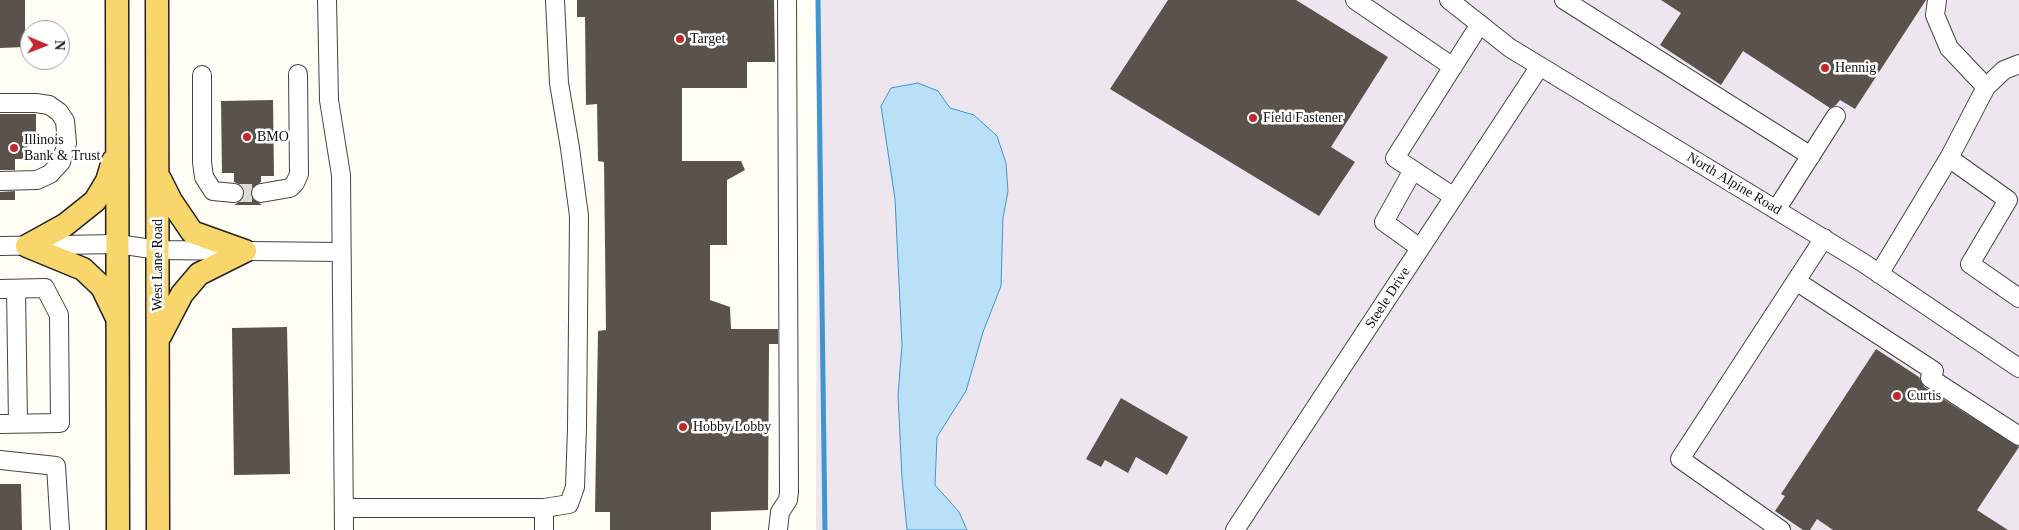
<!DOCTYPE html>
<style>
body{margin:0}
#map{position:relative;width:2019px;height:530px;overflow:hidden;background:#fffdf5;font-family:"Times New Roman",serif}
canvas{display:block}
.north{position:absolute;left:20px;top:20px;width:50px;height:50px;box-sizing:border-box;background:#fff;border:1px solid #a0a0a0;border-radius:50%;rotate:91deg;font-size:14px;font-weight:700;line-height:20px;text-align:center;color:#111}
.north::after{content:'';display:block;margin:auto;width:18px;height:22px;background:#c4262e;clip-path:polygon(50% 0,100% 100%,50% 72%,0 100%)}
</style>
<div id="map">
<canvas width="2019" height="530"></canvas>
<div class="north">N</div>
</div>
<script>
const g = document.querySelector('canvas').getContext('2d');
g.lineJoin = 'round';
function paint(path, color) { g.fillStyle = color; g.fill(path, 'evenodd'); }
const poly = rows => new Path2D(rows.map(r => 'M' + r).join(''));
function stroke(path, color, width, dash) { g.strokeStyle = color; g.lineWidth = width; g.lineCap = dash ? 'butt' : 'round'; g.setLineDash(dash || []); g.stroke(path); }
function drawText(font, color, halo, rows, align = 'center') {
  g.font = font + ' "Times New Roman",serif'; g.lineWidth = 5; g.setLineDash([]); g.textBaseline = 'middle'; g.strokeStyle = halo; g.fillStyle = color; for (const [text, x, y, turn = 0] of rows) {
    g.save(); g.translate(x, y); g.rotate((+turn || 0) * Math.PI / 180); g.textAlign = isNaN(turn) ? turn : align; if (halo) g.strokeText(text, 0, 0); g.fillText(text, 0, 0); g.restore();
  }
}
paint(poly([
 [817,0,2019,0,2019,530,816,530]
]), '#eee6ef');
const water = poly([
 [918,83,938,91,950,108,974,115,997,136,1006,163,1008,191,1003,218,1001,286,983,332,966,391,937,437,935,485,959,512,967,530,907,530,902,478,898,395,902,345,895,199,881,106,891,88,918,83]
]);
paint(water, '#b9e0f7');
stroke(water, '#3f96cf', 1);
stroke(poly([
 [818,0,825,530]
]), '#3f96cf', 5);
paint(poly([
 [0,0,25,0,25,47,0,48],
 [577,0,774,0,775,62,747,62,747,88,682,88,682,161,741,161,745,170,727,180,727,245,710,245,710,300,730,307,731,329,778,329,778,344,769,344,768,510,711,512,711,530,610,530,610,512,595,512,598,331,606,330,604,162,598,161,597,104,586,105,585,17,577,17],
 [1168,0,1296,0,1388,57,1331,147,1355,162,1319,216,1110,89],
 [1661,0,1926,0,1855,109,1840,100,1836,105,1830,108,1743,51,1721,85,1660,45,1681,13],
 [273,100,274,176,261,176,261,182,251,189,253,199,262,205,234,205,242,200,245,194,241,185,234,182,234,173,222,173,221,101],
 [0,114,36,114,36,138,27,138,28,159,15,159,15,170,0,170],
 [15,191,15,200,0,200,0,192],
 [287,327,290,474,234,475,232,328],
 [1876,349,1919,377,1924,387,2019,447,1977,510,2008,530,1833,530,1817,519,1810,530,1803,530,1775,511,1785,496,1781,494],
 [1121,398,1188,437,1167,475,1136,457,1128,473,1105,460,1101,467,1086,459],
 [0,484,21,484,22,530,0,530]
]), '#5a524d');
stroke(poly([
 [234,193,261,193]
]), '#dbdad3', 18, [18, 9]);
const minor = poly([
 [327,0,329,100,341,175,344,530],
 [1355,0,1453,67],
 [1449,0,1510,48,1862,262,2019,368],
 [1564,0,1811,156],
 [202,75,202,162,204,177,213,191,234,193],
 [1986,87,2004,70,2019,64],
 [0,103,36,103,49,105,59,112,65,121,67,143,61,162,50,174,37,180,0,181],
 [1949,158,2008,200,1970,264,2019,298],
 [1413,170,1384,222,1420,248],
 [261,193,290,188,295,183,299,174,298,74],
 [1454,197,1395,158,1480,24],
 [1776,210,1836,116],
 [0,246,118,244,158,250,341,252],
 [1879,274,1949,158,1986,87,1949,48,1935,15,1937,0],
 [1796,281,1934,371],
 [0,289,45,288,59,315,60,423,0,424],
 [16,289,18,423],
 [1930,378,2019,436],
 [0,460,56,466,60,530],
 [344,508,544,508,569,504,575,487,577,428,579,216,570,148,559,83,555,0],
 [544,508,544,530],
 [778,530,780,512,788,500,789,492,787,0],
 [1235,530,1540,66],
 [1781,530,1680,459,1824,238]
]);
const major = poly([
 [117,0,118,530],
 [157,0,158,530],
 [160,179,171,201,192,232,245,251],
 [27,246,65,225,95,201,107,181,113,161],
 [27,246,83,269,102,287,116,316],
 [160,336,182,294,199,274,245,251]
]);
stroke(minor, '#444', 20);
stroke(major, '#222', 25);
stroke(minor, '#fff', 18);
stroke(major, '#f9d66b', 22);
for (const [x, y, r, color] of [
 [680,39,5,"#c4262e"],
 [1825,68,5,"#c4262e"],
 [1253,118,5,"#c4262e"],
 [247,137,5,"#c4262e"],
 [14,148,5,"#c4262e"],
 [1897,396,5,"#c4262e"],
 [683,427,5,"#c4262e"]
]) { const dot = new Path2D(); dot.arc(x, y, r, 0, 2 * Math.PI); g.fillStyle = color; g.fill(dot); stroke(dot, '#fff', 2); }
drawText('14px', '#111', '#fff', [
 ["Target",690,39],
 ["Hennig",1835,68],
 ["Field Fastener",1263,118],
 ["BMO",257,137],
 ["Illinois",24,140],
 ["Bank & Trust",24,156],
 ["Curtis",1907,396],
 ["Hobby Lobby",693,427]
], 'left');
drawText('14px', '#111', '#fff', [
 ["North Alpine Road",1734,184,31],
 ["West Lane Road",158,265,-90],
 ["Steele Drive",1388,298,-57]
]);
</script>
